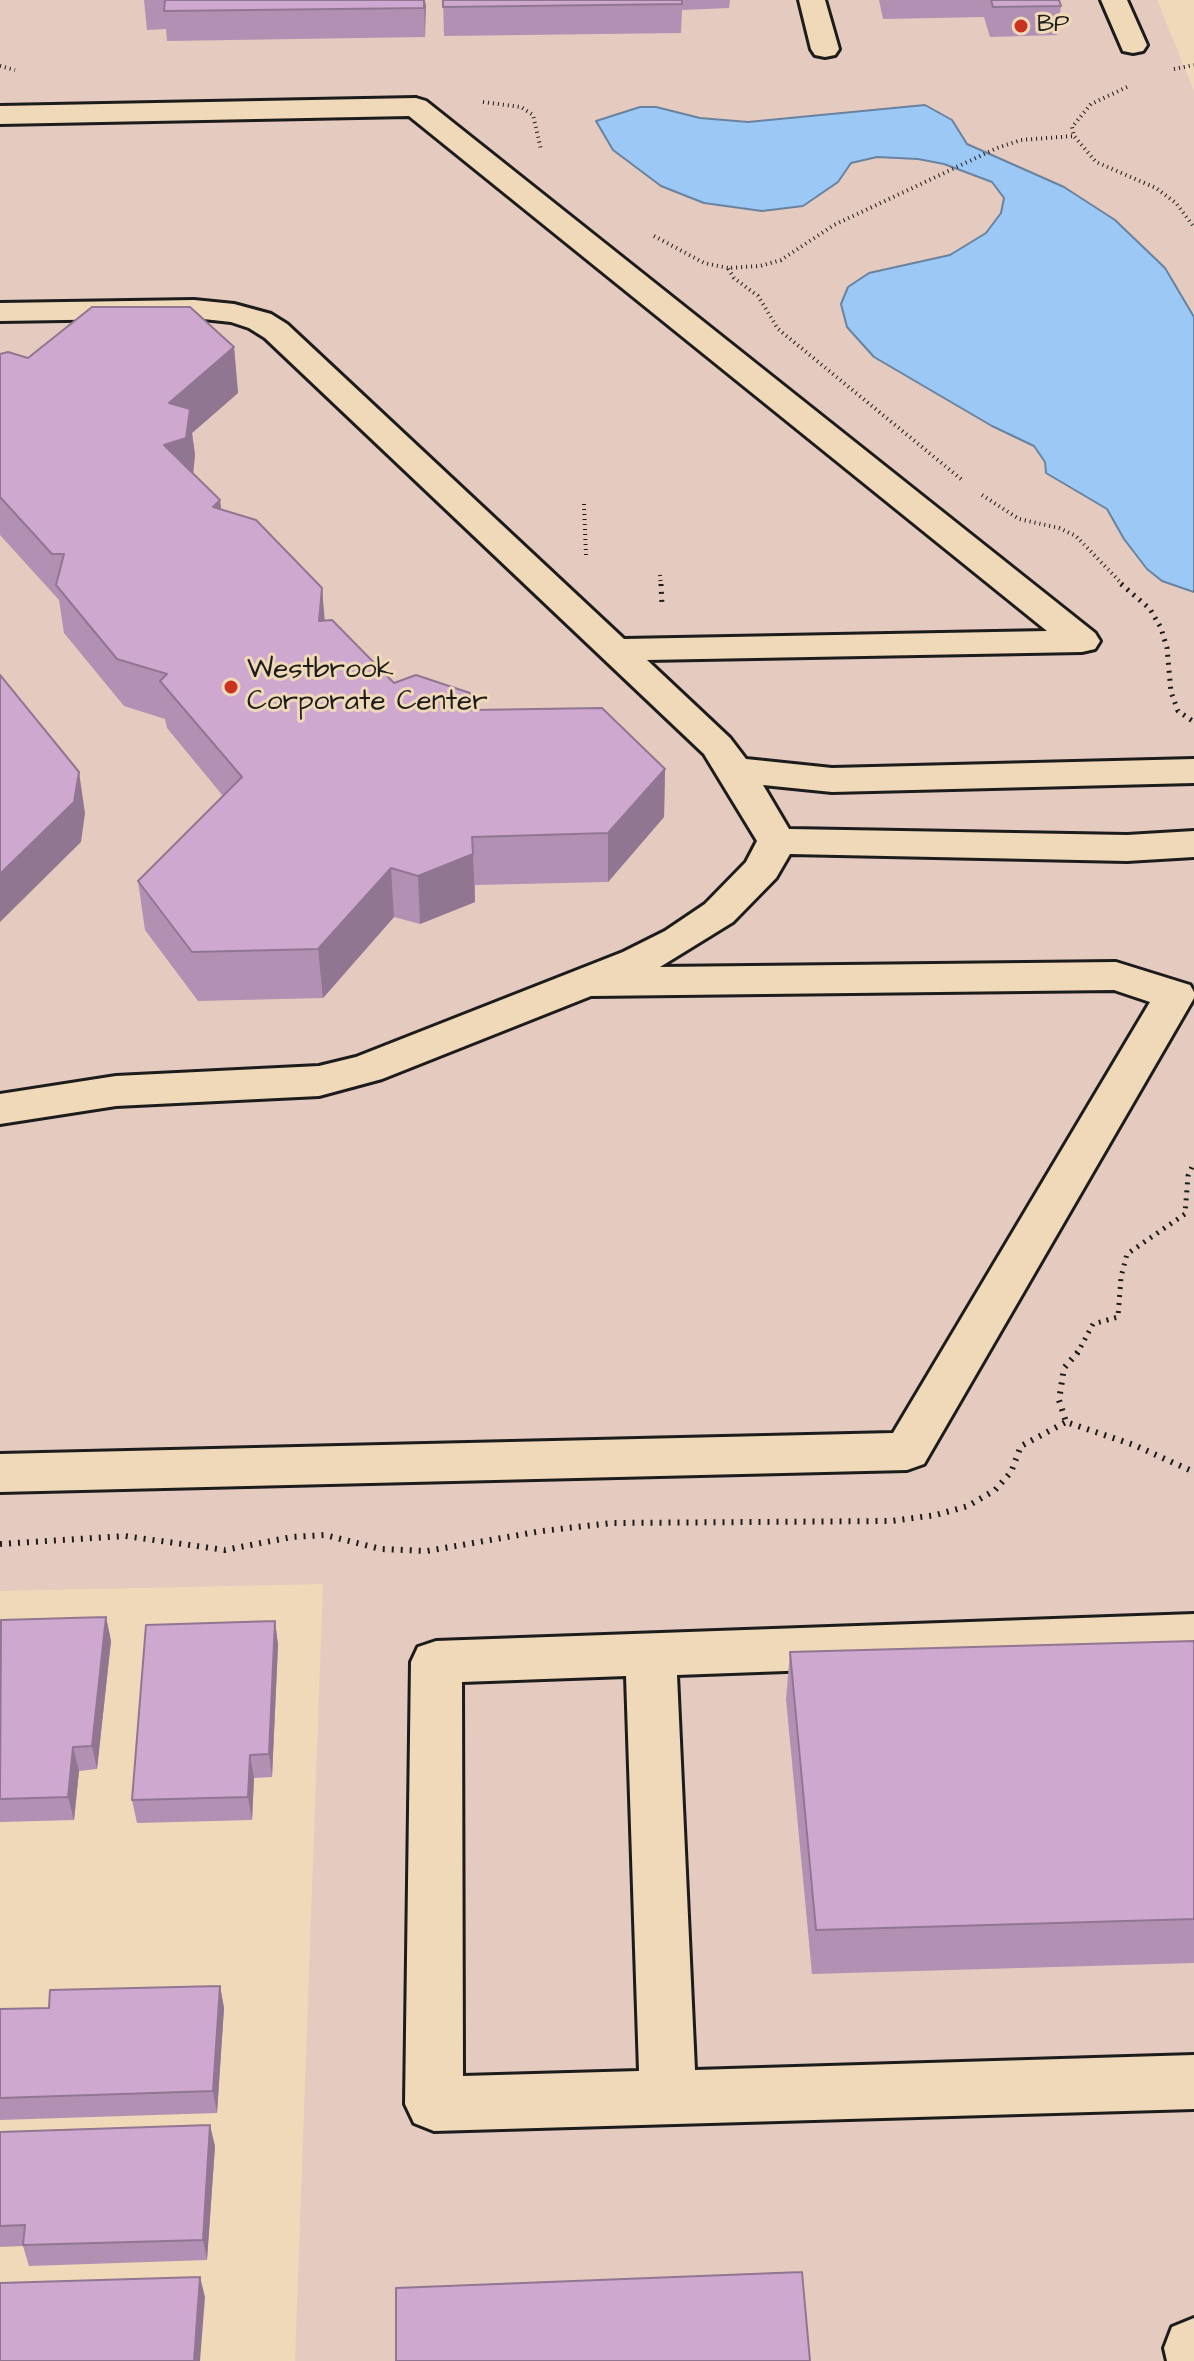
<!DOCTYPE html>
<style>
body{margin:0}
canvas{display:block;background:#efd9b8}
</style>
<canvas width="1194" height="2361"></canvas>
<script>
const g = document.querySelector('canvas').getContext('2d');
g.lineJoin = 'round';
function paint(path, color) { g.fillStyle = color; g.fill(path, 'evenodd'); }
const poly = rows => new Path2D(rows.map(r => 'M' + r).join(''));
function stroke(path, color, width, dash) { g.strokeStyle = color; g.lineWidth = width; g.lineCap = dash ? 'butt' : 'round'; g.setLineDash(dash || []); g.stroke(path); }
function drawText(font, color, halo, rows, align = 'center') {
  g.font = font + ' "Architects Daughter",sans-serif'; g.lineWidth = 6; g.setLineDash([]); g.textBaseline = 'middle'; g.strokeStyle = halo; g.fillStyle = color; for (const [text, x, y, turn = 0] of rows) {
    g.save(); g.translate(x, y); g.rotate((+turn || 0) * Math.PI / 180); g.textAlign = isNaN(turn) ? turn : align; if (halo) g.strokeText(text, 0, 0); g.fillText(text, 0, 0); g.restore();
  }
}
paint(poly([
 [0,0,1157,0,1194,91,1194,2361,295,2361,323,1584,0,1591]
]), '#e5cabf');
const water = poly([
 [925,105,952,120,967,144,1064,187,1115,220,1165,268,1194,317,1194,592,1162,581,1147,569,1124,539,1107,509,1046,473,1045,462,1034,446,992,426,874,357,847,327,841,304,848,287,869,273,950,255,986,233,1001,213,1004,198,992,182,944,164,918,159,877,157,851,163,838,182,803,206,762,211,704,203,661,186,613,150,596,121,640,107,656,107,700,118,748,122,925,105]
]);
paint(water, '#9cc8f6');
stroke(water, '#69839f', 2);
const minor = poly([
 [799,0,825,0,839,49,835,55,825,57,815,55,811,49,799,0],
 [1101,0,1127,0,1147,45,1143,51,1133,53,1123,51,1101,0],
 [416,98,426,101,1095,633,1100,641,1095,649,1082,652,647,660,730,738,746,759,832,768,1194,759,1194,783,832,792,763,785,789,829,1127,835,1194,831,1194,857,1127,861,790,854,776,878,733,922,660,967,1116,962,1190,985,1194,992,1194,998,924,1464,907,1470,0,1492,0,1454,893,1433,1150,1002,1114,990,591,996,382,1079,319,1096,116,1106,0,1124,0,1094,116,1076,319,1066,356,1057,623,952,665,931,705,904,746,862,757,841,704,754,265,338,249,328,231,322,194,318,0,321,0,303,194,300,234,304,271,314,287,324,624,639,1047,631,409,116,0,124,0,106,416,98],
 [1194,1614,1194,1656,677,1675,695,2070,1194,2055,1194,2109,434,2131,414,2123,405,2104,411,1662,418,1647,436,1641,1194,1614],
 [626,1676,639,2071,463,2076,462,1682,626,1676],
 [1194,2318,1194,2361,1167,2361,1164,2348,1172,2327,1194,2318]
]);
stroke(minor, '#1c1c1c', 6);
stroke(poly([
 [0,66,15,70],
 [1174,69,1194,65],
 [1127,87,1091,104,1072,127,1074,136,1096,162,1156,188,1176,203,1194,227],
 [483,102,521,107,533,115,541,150],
 [654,236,704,263,728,268],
 [961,479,778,329,758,296,734,278,728,268,760,266,781,260,834,225,997,148,1021,140,1074,136],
 [982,495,1019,519,1059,528,1076,536,1124,586],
 [584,504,586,556],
 [660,575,661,586]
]), '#1c1c1c', 4, [1, 4]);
stroke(poly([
 [661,584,662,605],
 [1121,584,1150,609,1161,628,1167,648,1171,692,1178,711,1194,722],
 [1077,1354,1093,1324,1118,1317,1121,1277,1127,1254,1185,1214,1188,1176,1194,1162]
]), '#1c1c1c', 5, [2, 6]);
stroke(poly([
 [1078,1352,1064,1368,1059,1400,1066,1422,1134,1445,1194,1472],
 [0,1544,125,1536,225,1550,292,1537,325,1535,381,1549,427,1551,542,1531,612,1523,892,1521,936,1515,968,1506,995,1490,1011,1472,1021,1446,1066,1422]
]), '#1c1c1c', 6, [2, 7]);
paint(minor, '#efd9b8');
paint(poly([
 [144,0,425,0,425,37,167,41,166,29,147,30],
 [443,0,730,0,729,8,682,10,681,33,444,36],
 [879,0,1059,0,1061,6,1057,35,990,37,984,17,883,19],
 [234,347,238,393,192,433,195,455,193,474,220,500,221,509,322,588,324,621,394,683,471,710,665,769,664,817,608,882,475,885,475,902,420,924,394,917,323,998,198,1001,145,930,138,881,223,796,167,728,165,719,124,706,64,633,59,600,0,535,0,354,28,358],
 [106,1617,111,1641,97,1769,79,1771,74,1820,0,1822,0,1627],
 [275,1621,278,1645,272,1777,254,1778,252,1820,137,1823,132,1800],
 [1194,1641,1194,1963,812,1974,786,1699,790,1652],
 [220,1986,224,2008,217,2113,0,2120,0,2009,49,2008],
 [0,2132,215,2146,207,2260,29,2266,23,2246,0,2247]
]), '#b290b3');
paint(poly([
 [424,0,425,0,426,6,425,37],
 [234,347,238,393,192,433,195,455,192,484,164,445,169,403],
 [220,500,225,547,213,507],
 [322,588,326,635,319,621],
 [665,769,664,817,608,882,608,833],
 [79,772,85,813,81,842,0,922,0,874],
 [473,854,475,902,420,924,418,876],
 [391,868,394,917,323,998,318,949],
 [106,1617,111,1641,97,1769,92,1746],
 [275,1621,278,1645,272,1777,269,1754],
 [73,1747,79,1771,74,1820,68,1797],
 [250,1755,254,1778,252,1820,248,1797],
 [220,1986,224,2008,217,2113,213,2091],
 [210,2125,215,2146,207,2260,203,2240],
 [200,2277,205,2297,200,2361,194,2361]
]), '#917692');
const building = poly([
 [165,0,424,0,424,8,164,11,165,0],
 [443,0,682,0,682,4,443,7,443,0],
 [991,0,1059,0,1061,6,993,7,991,0],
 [92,307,190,307,234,347,169,403,190,409,186,438,164,445,220,500,213,507,256,520,322,588,319,621,332,620,394,683,416,675,470,693,471,710,602,708,665,769,608,833,472,837,473,854,418,876,391,868,318,949,192,952,138,881,242,777,160,681,167,674,117,659,56,585,64,554,52,554,0,497,0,354,8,352,28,358,92,307],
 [0,675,79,772,74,802,0,874,0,675],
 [106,1617,92,1746,73,1747,68,1797,0,1799,1,1620,106,1617],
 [275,1621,269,1754,250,1755,248,1797,132,1800,146,1625,275,1621],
 [1194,1641,1194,1919,816,1930,790,1652,1194,1641],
 [220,1986,213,2091,0,2098,0,2009,49,2008,50,1990,220,1986],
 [210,2125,203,2240,23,2245,25,2225,0,2226,0,2132,210,2125],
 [802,2272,810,2361,396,2361,396,2288,802,2272],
 [200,2277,194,2361,0,2361,0,2283,200,2277]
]);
paint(building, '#cfa8d0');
stroke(building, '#917692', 2);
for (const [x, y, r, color] of [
 [1021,26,8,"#c8321e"],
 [231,687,8,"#c8321e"]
]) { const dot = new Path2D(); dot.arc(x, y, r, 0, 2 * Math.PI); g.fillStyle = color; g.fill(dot); stroke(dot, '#efd9b8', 3); }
drawText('24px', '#1c1c1c', '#efd9b8', [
 ["BP",1037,26]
], 'left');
drawText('28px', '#1c1c1c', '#efd9b8', [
 ["Westbrook",247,671],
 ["Corporate Center",247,703]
], 'left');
</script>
